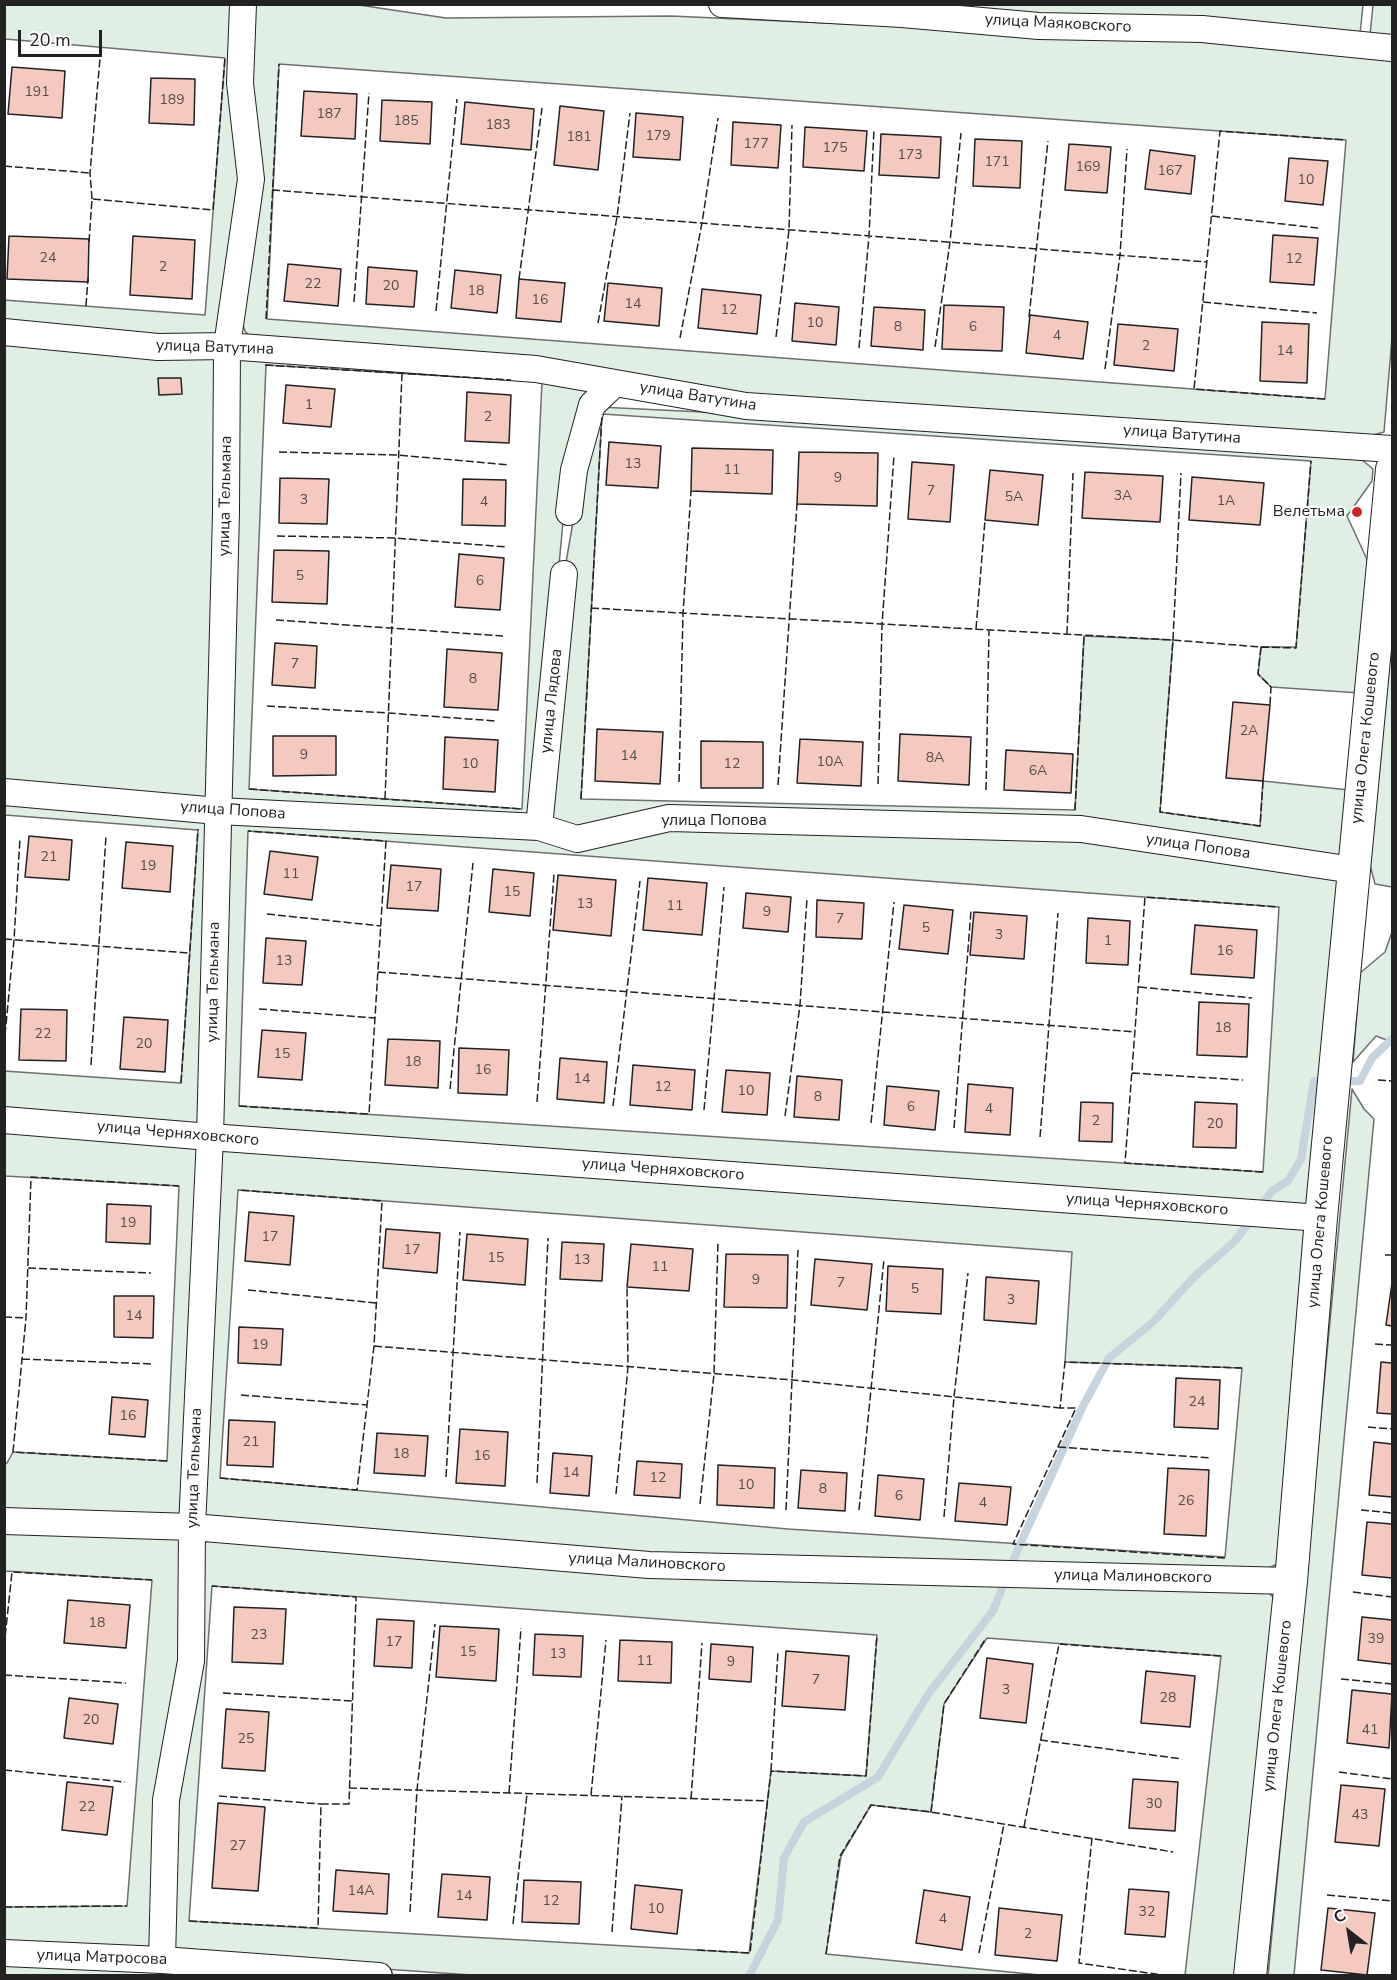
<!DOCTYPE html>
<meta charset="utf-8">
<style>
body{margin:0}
#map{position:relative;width:1397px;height:1980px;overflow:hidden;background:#fff;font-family:"Nunito Sans",sans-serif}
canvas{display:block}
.frame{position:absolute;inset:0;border:6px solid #222;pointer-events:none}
.north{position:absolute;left:1319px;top:1902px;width:60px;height:60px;-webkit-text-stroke:4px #fff;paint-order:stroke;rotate:329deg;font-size:16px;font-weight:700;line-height:24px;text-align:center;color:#222}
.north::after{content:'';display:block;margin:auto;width:21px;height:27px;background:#222;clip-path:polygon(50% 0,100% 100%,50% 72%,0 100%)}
.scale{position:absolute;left:18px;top:30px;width:84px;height:27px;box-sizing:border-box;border:3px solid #222;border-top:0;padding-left:8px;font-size:18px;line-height:21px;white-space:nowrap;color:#222;-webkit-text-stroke:4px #fff;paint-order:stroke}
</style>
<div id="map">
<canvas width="1397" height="1980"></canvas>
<div class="frame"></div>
<div class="north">С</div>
<div class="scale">20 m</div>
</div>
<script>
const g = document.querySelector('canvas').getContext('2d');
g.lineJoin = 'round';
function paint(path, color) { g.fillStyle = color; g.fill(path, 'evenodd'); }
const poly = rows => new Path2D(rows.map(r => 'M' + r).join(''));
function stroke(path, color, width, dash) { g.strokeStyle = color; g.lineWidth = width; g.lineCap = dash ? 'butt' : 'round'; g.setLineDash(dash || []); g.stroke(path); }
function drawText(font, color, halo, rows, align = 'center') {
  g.font = font + ' "Nunito Sans",sans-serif'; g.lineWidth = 4.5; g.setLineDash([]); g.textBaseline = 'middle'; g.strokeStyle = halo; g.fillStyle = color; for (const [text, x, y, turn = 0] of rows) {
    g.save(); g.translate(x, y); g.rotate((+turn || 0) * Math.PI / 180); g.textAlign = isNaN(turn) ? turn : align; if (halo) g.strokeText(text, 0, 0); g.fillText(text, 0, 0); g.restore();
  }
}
const green = poly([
 [5,5,231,5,246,179,217,332,208,338,5,327,4,300,205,315,225,58,5,39,5,5],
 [254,5,359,5,446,18,671,16,893,26,1197,40,1392,56,1392,338,1384,432,1366,437,751,398,252,340,245,331,241,320,247,84,254,5],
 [279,64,1346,140,1325,399,267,319,279,64],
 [898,5,1363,5,1360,34,1038,15,898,5],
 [1373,5,1392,5,1392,37,1370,35,1373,5],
 [4,339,218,359,206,799,5,785,4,339],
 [238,359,539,377,591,388,568,468,536,813,531,819,240,802,230,798,238,359],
 [266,365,542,382,522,809,249,789,266,365],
 [599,407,744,414,1361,459,1373,469,1372,481,1347,516,1371,568,1360,693,1271,687,1258,674,1261,647,1296,647,1311,461,602,414,581,799,1075,810,1084,636,1173,640,1160,812,1260,826,1263,781,1349,790,1339,858,667,812,575,833,551,824,564,574,582,470,599,407],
 [1392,611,1392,887,1375,884,1369,861,1392,611],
 [5,799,205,818,211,824,203,1122,190,1130,5,1112,4,1071,181,1083,198,830,5,815,5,799],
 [229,820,538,833,669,827,1078,837,1336,878,1342,886,1314,1205,225,1130,217,1119,229,820],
 [248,831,1279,907,1263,1172,239,1106,248,831],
 [1392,932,1392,1042,1376,1036,1353,1062,1360,973,1385,952,1392,932],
 [1352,1089,1364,1109,1374,1119,1294,1975,1268,1976,1352,1089],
 [5,1127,191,1143,201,1155,185,1513,177,1520,5,1514,5,1464,7,1463,13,1452,167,1461,179,1186,5,1176,5,1127],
 [229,1145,1310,1229,1277,1564,1265,1570,650,1559,205,1520,214,1153,229,1145],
 [238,1190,1072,1252,1065,1362,1242,1368,1225,1557,788,1529,220,1478,238,1190],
 [5,1529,177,1536,185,1545,185,1663,156,1937,147,1949,5,1945,4,1907,127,1906,152,1580,5,1571,5,1529],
 [199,1540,1265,1589,1275,1599,1241,1975,1185,1975,1221,1656,987,1638,944,1704,931,1812,871,1805,841,1856,826,1954,1040,1975,471,1975,181,1955,173,1952,170,1800,199,1540],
 [212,1586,877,1635,866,1776,771,1771,749,1953,189,1921,212,1586],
 [4,1961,260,1975,5,1975,4,1961]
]);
paint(green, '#e0efe3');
stroke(green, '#6f6f6f', 1.5);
stroke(poly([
 [749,1976,778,1920,784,1858,804,1822,878,1777,929,1693,993,1611,1018,1549,1083,1406,1109,1358,1153,1322,1194,1277,1235,1241,1272,1191,1288,1181,1301,1159,1314,1081,1360,1081,1372,1058,1392,1039]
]), '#c7d3dd', 8);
const building = poly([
 [12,67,65,71,62,118,8,114,12,67],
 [151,78,195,79,194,125,149,123,151,78],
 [304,91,357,94,355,139,301,136,304,91],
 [382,100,432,102,430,144,380,141,382,100],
 [465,102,534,109,531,150,461,144,465,102],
 [560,106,604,111,598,170,554,165,560,106],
 [636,113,683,117,680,160,633,157,636,113],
 [733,122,781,125,778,168,731,165,733,122],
 [805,127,867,131,864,171,803,167,805,127],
 [881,134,941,137,939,178,879,175,881,134],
 [975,139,1022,141,1020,188,973,186,975,139],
 [1069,144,1111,147,1107,193,1065,190,1069,144],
 [1150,150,1195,156,1191,194,1145,189,1150,150],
 [1289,158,1328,161,1323,205,1285,201,1289,158],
 [1273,235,1318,238,1314,285,1270,282,1273,235],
 [9,236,89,239,88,282,7,279,9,236],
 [133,236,195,240,192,299,130,295,133,236],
 [288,264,341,269,338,306,284,301,288,264],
 [368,267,417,271,414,307,366,304,368,267],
 [455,270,501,275,497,313,451,308,455,270],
 [519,279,565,283,561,322,516,318,519,279],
 [608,283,662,288,659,326,604,321,608,283],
 [702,289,761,295,757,334,698,328,702,289],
 [795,303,839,307,836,345,792,341,795,303],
 [944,305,1004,307,1002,351,942,349,944,305],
 [874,307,925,310,923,350,871,346,874,307],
 [1030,315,1088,322,1083,359,1026,353,1030,315],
 [1262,322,1309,324,1307,383,1260,381,1262,322],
 [1118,324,1178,329,1174,371,1114,365,1118,324],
 [158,378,181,378,182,394,159,395,158,378],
 [286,385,335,389,331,427,283,423,286,385],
 [467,392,511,395,509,443,465,441,467,392],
 [609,442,661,446,658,488,606,485,609,442],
 [692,448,773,450,772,494,691,491,692,448],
 [799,452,878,453,877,506,797,504,799,452],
 [912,462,954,465,950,522,908,519,912,462],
 [990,470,1043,475,1038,525,985,520,990,470],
 [1085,472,1163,476,1160,522,1082,518,1085,472],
 [1192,477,1264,483,1260,525,1189,520,1192,477],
 [280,478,329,479,327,524,279,523,280,478],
 [463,479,506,480,505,526,462,525,463,479],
 [274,550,329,551,327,604,272,602,274,550],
 [459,554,504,558,500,610,455,607,459,554],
 [275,643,317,646,315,688,272,685,275,643],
 [447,649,502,653,498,710,444,707,447,649],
 [1233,702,1270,705,1263,781,1226,778,1233,702],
 [597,729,663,732,660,784,595,781,597,729],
 [900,734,971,737,969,785,898,781,900,734],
 [273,736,336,736,336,775,273,776,273,736],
 [445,737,498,740,495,792,443,789,445,737],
 [800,739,863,742,861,786,797,783,800,739],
 [701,741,763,742,763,788,701,788,701,741],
 [1006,750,1073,754,1071,793,1004,790,1006,750],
 [29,836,72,840,69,880,25,877,29,836],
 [126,842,173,846,170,892,122,888,126,842],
 [270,851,318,857,312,900,264,894,270,851],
 [391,865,441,869,438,911,387,908,391,865],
 [493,869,534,873,530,916,489,912,493,869],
 [558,875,616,880,611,936,553,930,558,875],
 [648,878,707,883,702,935,643,930,648,878],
 [746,893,791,897,788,932,743,928,746,893],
 [817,900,864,903,862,939,816,937,817,900],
 [904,905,953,910,948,954,899,949,904,905],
 [974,912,1027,916,1024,959,970,955,974,912],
 [1088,918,1130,921,1128,965,1086,963,1088,918],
 [1195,925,1257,930,1254,978,1191,974,1195,925],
 [266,938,306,941,302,985,263,983,266,938],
 [1199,1002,1249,1004,1247,1057,1197,1055,1199,1002],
 [21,1009,67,1010,66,1061,19,1060,21,1009],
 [124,1017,168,1020,165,1072,120,1069,124,1017],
 [262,1030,306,1033,302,1080,258,1077,262,1030],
 [388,1039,440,1041,438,1088,385,1085,388,1039],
 [459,1048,509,1050,507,1095,458,1093,459,1048],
 [560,1058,607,1062,604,1103,557,1099,560,1058],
 [633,1065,695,1070,692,1110,630,1105,633,1065],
 [726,1070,770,1073,767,1115,722,1112,726,1070],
 [797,1076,842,1080,839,1120,794,1117,797,1076],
 [968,1084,1013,1088,1010,1135,965,1132,968,1084],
 [887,1086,939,1091,935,1130,884,1125,887,1086],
 [1081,1102,1113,1103,1112,1142,1079,1141,1081,1102],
 [1195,1102,1237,1104,1236,1148,1193,1147,1195,1102],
 [107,1204,151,1206,150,1244,106,1242,107,1204],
 [249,1212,294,1216,290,1265,245,1261,249,1212],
 [386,1229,440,1233,437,1273,383,1268,386,1229],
 [467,1234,528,1239,525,1285,463,1280,467,1234],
 [562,1242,604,1244,602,1281,560,1279,562,1242],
 [631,1244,693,1249,689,1291,627,1287,631,1244],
 [726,1254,788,1255,787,1308,724,1307,726,1254],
 [815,1259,872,1264,867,1310,811,1305,815,1259],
 [888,1266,943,1269,941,1314,886,1311,888,1266],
 [986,1277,1039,1281,1036,1324,984,1320,986,1277],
 [1392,1283,1392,1326,1386,1325,1392,1283],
 [114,1296,154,1296,153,1338,114,1337,114,1296],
 [239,1327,283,1329,281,1365,238,1363,239,1327],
 [1381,1362,1392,1363,1392,1414,1377,1413,1381,1362],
 [1176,1378,1220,1380,1218,1429,1174,1427,1176,1378],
 [112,1397,148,1400,145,1437,109,1434,112,1397],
 [229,1420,275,1422,273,1467,227,1465,229,1420],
 [460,1429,508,1432,505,1486,456,1483,460,1429],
 [377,1433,428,1436,425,1476,374,1473,377,1433],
 [1374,1442,1392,1444,1392,1497,1369,1495,1374,1442],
 [553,1453,592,1456,589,1496,550,1493,553,1453],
 [637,1461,682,1464,680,1498,634,1495,637,1461],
 [718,1465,775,1468,774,1508,717,1505,718,1465],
 [1168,1468,1209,1470,1206,1536,1164,1534,1168,1468],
 [801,1470,847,1473,845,1511,798,1508,801,1470],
 [878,1475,924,1479,920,1520,875,1516,878,1475],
 [959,1483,1011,1487,1007,1525,955,1521,959,1483],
 [1367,1522,1392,1524,1392,1578,1362,1575,1367,1522],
 [68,1600,130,1605,126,1648,64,1643,68,1600],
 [234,1607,286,1609,283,1664,232,1662,234,1607],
 [1362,1617,1392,1620,1392,1664,1358,1660,1362,1617],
 [377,1619,414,1621,412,1668,374,1666,377,1619],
 [440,1626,499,1629,496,1681,436,1677,440,1626],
 [535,1634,583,1636,581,1677,533,1675,535,1634],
 [620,1640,672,1642,671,1683,618,1681,620,1640],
 [711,1644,753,1647,751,1682,709,1679,711,1644],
 [786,1651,849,1656,845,1710,782,1706,786,1651],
 [987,1658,1033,1664,1026,1723,980,1718,987,1658],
 [1146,1671,1195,1676,1190,1727,1141,1723,1146,1671],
 [1352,1690,1392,1694,1389,1748,1347,1743,1352,1690],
 [69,1698,118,1704,113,1744,64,1738,69,1698],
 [226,1709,269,1712,265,1771,222,1768,226,1709],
 [1133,1779,1178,1782,1175,1831,1129,1828,1133,1779],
 [67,1782,113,1787,107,1835,62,1830,67,1782],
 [1341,1785,1385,1789,1379,1846,1335,1842,1341,1785],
 [218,1803,265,1807,258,1891,212,1888,218,1803],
 [336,1870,389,1874,387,1914,333,1911,336,1870],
 [442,1874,490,1877,487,1920,438,1917,442,1874],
 [524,1880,581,1882,579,1924,522,1922,524,1880],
 [635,1885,682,1890,677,1934,631,1929,635,1885],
 [1129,1889,1169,1892,1165,1937,1125,1934,1129,1889],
 [924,1890,970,1897,962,1950,916,1943,924,1890],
 [999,1908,1062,1915,1057,1961,995,1955,999,1908],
 [1328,1908,1375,1913,1367,1975,1321,1970,1328,1908]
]);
paint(building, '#f3c9c0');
stroke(building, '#222', 1.5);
const minor = poly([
 [722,4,902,14,1039,26,1202,29,1392,48],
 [4,332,158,347,227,346,536,369,746,406,1392,449],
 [569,512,574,470,592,405,614,384],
 [4,792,218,811,539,827,577,839,669,818,1081,829,1353,870],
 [539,827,564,574],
 [4,1120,210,1137,1321,1218],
 [4,1521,192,1527,649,1565,1291,1581],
 [4,1953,162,1960,379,1976],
 [162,1960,166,1800,191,1661,192,1527,210,1137,226,512,227,346,251,179,240,83,243,4]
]);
const tertiary = poly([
 [1250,1976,1291,1581,1321,1218,1392,469]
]);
stroke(minor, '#222', 28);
stroke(tertiary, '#222', 34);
stroke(minor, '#fff', 26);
stroke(tertiary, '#fff', 32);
stroke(poly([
 [4,159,4,172],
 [4,166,90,173],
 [272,190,1207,262],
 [92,199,90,173,101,47],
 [1212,216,1318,228],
 [89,242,92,199,213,210,225,57],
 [519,279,542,108],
 [354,302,369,93],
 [1203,302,1317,313],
 [86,306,88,278],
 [436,311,457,99],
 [1029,317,1048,141],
 [266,319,279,64],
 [598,323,617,217,630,113],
 [776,337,789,230,792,125],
 [680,338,702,223,718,118],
 [935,347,950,242,961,133],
 [859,348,869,236,874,129],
 [265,365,511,380],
 [1105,369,1120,255,1127,149],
 [1325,399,1194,389,1220,131,1346,140],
 [279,452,398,455,509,465],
 [277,536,395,538,507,547],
 [591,608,1173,640,1181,473],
 [276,620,503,636],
 [976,629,985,520],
 [1067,634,1073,473],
 [1261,647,1296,648,1311,461],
 [267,706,388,713,496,721],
 [1263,781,1260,826,1160,812,1173,640,1261,647,1258,674,1271,687,1270,705],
 [679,782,683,614,691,491],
 [878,784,882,625,894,455],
 [778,785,797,504],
 [249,789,522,809],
 [986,790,989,630],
 [385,799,402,373],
 [581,799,602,414],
 [1075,810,1084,636],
 [267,914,381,926],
 [4,939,189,953],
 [378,972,1135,1032],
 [1139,987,1252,998],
 [259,1009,375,1018],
 [4,1046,14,940,20,838],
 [91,1065,106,836],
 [1132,1073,1243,1080],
 [1378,1080,1392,1081],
 [181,1083,198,829],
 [450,1089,473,863],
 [537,1102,554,874],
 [239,1106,369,1114,386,841,248,831],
 [613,1106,640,881],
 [704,1110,724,887],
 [785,1116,800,1005,807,898],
 [871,1123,894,902],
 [954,1128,971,911],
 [1040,1137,1058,913],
 [1263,1172,1125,1163,1145,897,1279,907],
 [1385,1255,1392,1255],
 [28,1268,151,1273],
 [248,1290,376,1303],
 [4,1317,26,1318],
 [1375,1344,1392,1345],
 [374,1346,793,1380,1060,1408],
 [22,1359,154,1364],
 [241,1395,367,1405],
 [1368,1427,1392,1429],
 [1058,1447,1211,1458],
 [167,1461,13,1452,26,1318,31,1177,179,1186],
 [446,1477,460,1232],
 [220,1478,357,1490,374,1346,382,1201,238,1190],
 [537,1483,548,1238],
 [616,1494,628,1367,627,1287],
 [700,1504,714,1374,718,1241],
 [786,1510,798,1250],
 [859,1510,884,1259],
 [1361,1510,1392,1513],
 [944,1517,954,1397,968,1273],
 [1225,1558,1013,1544,1076,1408,1060,1408,1065,1362,1242,1368],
 [1353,1592,1392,1597],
 [4,1647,12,1572,152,1580],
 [4,1675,126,1683],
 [1341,1679,1392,1684],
 [223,1693,352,1701],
 [1040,1740,1182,1759],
 [4,1770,125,1782],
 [771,1771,778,1651],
 [1339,1772,1392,1779],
 [349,1788,768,1801],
 [509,1793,521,1628],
 [591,1795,606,1640],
 [219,1796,321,1804],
 [691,1799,702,1643],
 [931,1812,944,1704,986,1638],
 [1024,1827,1059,1644,1221,1656],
 [1092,1838,1079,1963,1169,1976],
 [1327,1895,1392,1901],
 [4,1907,127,1906],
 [410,1912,417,1790,435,1624],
 [189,1921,318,1928,321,1804,349,1804,356,1597,212,1586],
 [513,1924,527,1794],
 [612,1932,622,1796],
 [697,1950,750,1953,771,1771,866,1776,877,1635],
 [979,1953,1004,1824],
 [826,1954,840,1856,871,1805,931,1812,1173,1852]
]), '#222', 1.5, [8, 3]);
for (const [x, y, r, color] of [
 [1357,512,6,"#c62828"]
]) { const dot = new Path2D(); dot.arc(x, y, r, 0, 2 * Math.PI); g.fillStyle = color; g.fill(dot); stroke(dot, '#fff', 2); }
drawText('14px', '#564c4a', null, [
 ["191",37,93],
 ["189",172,101],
 ["187",329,115],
 ["185",406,122],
 ["183",498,126],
 ["179",658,137],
 ["181",579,138],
 ["177",756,145],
 ["175",835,149],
 ["173",910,156],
 ["171",997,163],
 ["169",1088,168],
 ["167",1170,172],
 ["10",1306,181],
 ["24",48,259],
 ["12",1294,260],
 ["2",163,268],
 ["22",313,285],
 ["20",391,287],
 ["18",476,292],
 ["16",540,301],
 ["14",633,305],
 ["12",729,311],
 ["10",815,324],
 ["8",898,328],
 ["6",973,328],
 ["4",1057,337],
 ["2",1146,347],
 ["14",1285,352],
 ["1",309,406],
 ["2",488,418],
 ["13",633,465],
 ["11",732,471],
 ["9",838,479],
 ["7",931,492],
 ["3А",1123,497],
 ["5А",1014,498],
 ["3",304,501],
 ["1А",1226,502],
 ["4",484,503],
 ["5",300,577],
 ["6",480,582],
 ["7",295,665],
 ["8",473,680],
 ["2А",1249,732],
 ["9",304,756],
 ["14",629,757],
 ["8А",935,759],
 ["10А",830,763],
 ["10",470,765],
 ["12",732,765],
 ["6А",1038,772],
 ["21",49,858],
 ["19",148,867],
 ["11",291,875],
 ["17",414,888],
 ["15",512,893],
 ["13",585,905],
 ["11",675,907],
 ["9",767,913],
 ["7",840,920],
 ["5",926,929],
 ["3",999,936],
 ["1",1108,942],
 ["16",1225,952],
 ["13",284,962],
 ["18",1223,1029],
 ["22",43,1035],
 ["20",144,1045],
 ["15",282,1055],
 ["18",413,1063],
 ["16",483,1071],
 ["14",582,1080],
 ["12",663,1088],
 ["10",746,1092],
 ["8",818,1098],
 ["6",911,1108],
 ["4",989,1110],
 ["2",1096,1122],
 ["20",1215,1125],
 ["19",128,1224],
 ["17",270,1238],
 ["17",412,1251],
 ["15",496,1259],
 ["13",582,1261],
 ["11",660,1268],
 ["9",756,1281],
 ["7",841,1284],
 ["5",915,1290],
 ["3",1011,1301],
 ["14",134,1317],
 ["19",260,1346],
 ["24",1197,1403],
 ["16",128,1417],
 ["21",251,1443],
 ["18",401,1455],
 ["16",482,1457],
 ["14",571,1474],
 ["12",658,1479],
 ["10",746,1486],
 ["8",823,1490],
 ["6",899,1497],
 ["26",1186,1502],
 ["4",983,1504],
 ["18",97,1624],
 ["23",259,1636],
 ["39",1376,1640],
 ["17",394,1643],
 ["15",468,1653],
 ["13",558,1655],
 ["11",645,1662],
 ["9",731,1663],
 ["7",816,1681],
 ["3",1006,1691],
 ["28",1168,1699],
 ["20",91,1721],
 ["41",1370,1731],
 ["25",246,1740],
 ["30",1154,1805],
 ["22",87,1808],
 ["43",1360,1816],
 ["27",238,1847],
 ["14А",361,1892],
 ["14",464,1897],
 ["12",551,1902],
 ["10",656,1910],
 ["32",1147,1913],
 ["4",943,1920],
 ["2",1028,1935]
]);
drawText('16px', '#222', '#fff', [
 ["улица Маяковского",1058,24,3],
 ["улица Ватутина",215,348,2],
 ["улица Ватутина",698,397,9],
 ["улица Ватутина",1182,435,4],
 ["улица Тельмана",226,496,-89],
 ["улица Лядова",552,701,-84],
 ["улица Олега Кошевого",1366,738,-84],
 ["улица Попова",233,811,4],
 ["улица Попова",714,821],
 ["улица Попова",1198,847,8],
 ["улица Тельмана",214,982,-89],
 ["улица Черняховского",178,1134,5],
 ["улица Черняховского",663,1170,4],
 ["улица Черняховского",1147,1205,4],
 ["улица Олега Кошевого",1321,1222,-85],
 ["улица Тельмана",195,1468,-88],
 ["улица Малиновского",647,1563,3],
 ["улица Малиновского",1133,1577,1],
 ["улица Олега Кошевого",1278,1706,-84],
 ["улица Матросова",102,1958,2]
]);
drawText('16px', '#222', '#fff', [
 ["Велетьма",1345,512]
], 'right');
</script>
